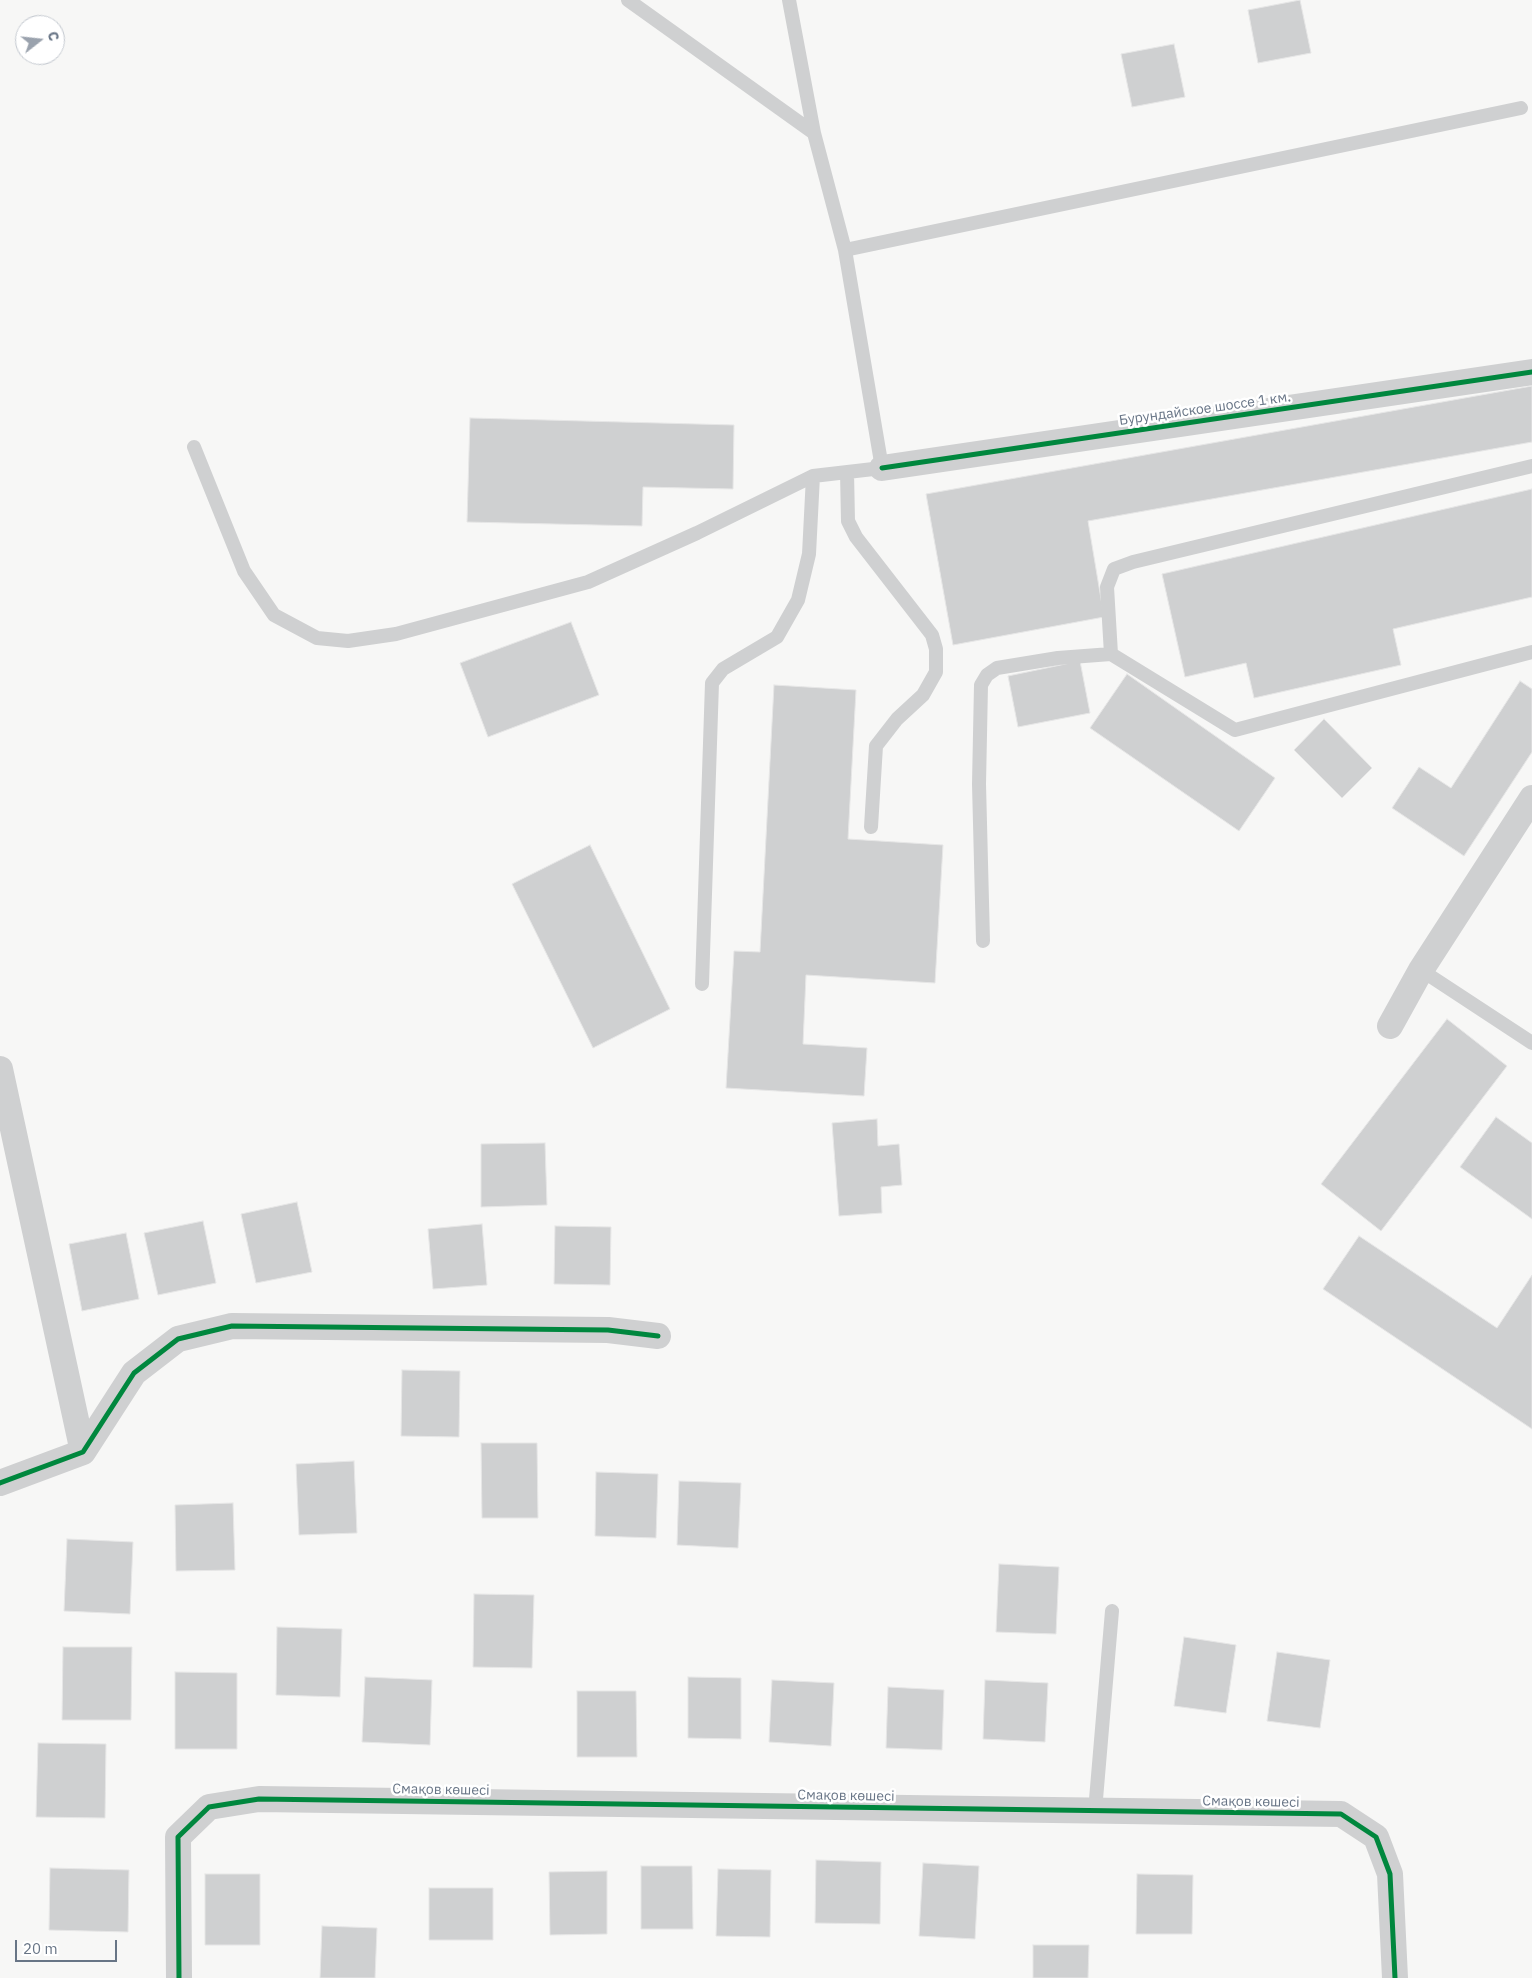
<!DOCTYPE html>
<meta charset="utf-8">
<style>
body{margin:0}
#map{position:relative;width:1532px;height:1978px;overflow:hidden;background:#f7f7f6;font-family:"IBM Plex Sans",sans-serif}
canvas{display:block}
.north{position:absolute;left:15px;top:15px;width:50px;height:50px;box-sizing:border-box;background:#fff;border:1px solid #c3c8cf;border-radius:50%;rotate:74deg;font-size:14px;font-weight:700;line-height:20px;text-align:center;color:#687586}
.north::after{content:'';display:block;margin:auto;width:18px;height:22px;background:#9aa2ad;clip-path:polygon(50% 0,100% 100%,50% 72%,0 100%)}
.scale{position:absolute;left:15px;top:1940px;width:102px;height:22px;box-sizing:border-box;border:2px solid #687586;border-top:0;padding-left:6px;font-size:15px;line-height:18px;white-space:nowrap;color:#687586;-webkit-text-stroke:4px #fff;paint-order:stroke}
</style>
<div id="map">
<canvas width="1532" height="1978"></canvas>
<div class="north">С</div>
<div class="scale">20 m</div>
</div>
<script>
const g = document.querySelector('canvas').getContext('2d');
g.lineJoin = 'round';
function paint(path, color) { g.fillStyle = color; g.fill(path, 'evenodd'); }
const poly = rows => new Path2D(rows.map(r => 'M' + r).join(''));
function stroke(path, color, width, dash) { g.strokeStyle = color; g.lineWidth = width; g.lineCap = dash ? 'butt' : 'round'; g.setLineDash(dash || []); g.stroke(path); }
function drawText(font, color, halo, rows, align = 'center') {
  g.font = font + ' "IBM Plex Sans",sans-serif'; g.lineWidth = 5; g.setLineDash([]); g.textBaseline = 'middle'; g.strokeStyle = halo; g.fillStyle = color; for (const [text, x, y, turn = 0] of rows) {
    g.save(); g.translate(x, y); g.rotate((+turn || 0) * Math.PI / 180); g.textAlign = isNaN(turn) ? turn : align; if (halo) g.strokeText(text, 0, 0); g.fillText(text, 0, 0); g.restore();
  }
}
const building = poly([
 [1300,0,1311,53,1258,63,1248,10,1300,0],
 [1174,44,1185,97,1132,107,1121,54,1174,44],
 [1532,386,1532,442,1088,521,1104,617,953,645,926,494,1532,386],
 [470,418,734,425,733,489,643,487,642,526,467,522,470,418],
 [1532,489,1532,597,1393,629,1401,665,1254,698,1246,663,1185,677,1162,574,1532,489],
 [571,622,599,695,488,737,460,663,571,622],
 [1080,661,1090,713,1018,727,1008,676,1080,661],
 [1127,674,1275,778,1239,831,1090,728,1127,674],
 [1520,681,1532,689,1532,752,1464,856,1392,808,1419,767,1451,788,1520,681],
 [774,685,856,690,848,839,943,845,935,983,806,975,803,1044,867,1048,864,1096,726,1088,734,951,760,952,774,685],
 [1324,719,1372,768,1342,798,1294,750,1324,719],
 [590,845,670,1009,593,1048,512,884,590,845],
 [1447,1019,1507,1066,1381,1231,1321,1184,1447,1019],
 [1496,1117,1532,1143,1532,1219,1460,1167,1496,1117],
 [877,1119,878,1146,899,1144,902,1185,881,1187,882,1213,839,1216,832,1123,877,1119],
 [545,1143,547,1205,481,1207,481,1144,545,1143],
 [297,1202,312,1272,256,1283,241,1214,297,1202],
 [203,1221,216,1283,158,1295,144,1233,203,1221],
 [482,1224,487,1285,433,1289,428,1229,482,1224],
 [555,1226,611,1227,610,1285,554,1284,555,1226],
 [126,1233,139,1299,82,1311,69,1244,126,1233],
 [1359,1236,1497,1328,1532,1275,1532,1429,1323,1289,1359,1236],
 [402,1370,460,1371,459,1437,401,1436,402,1370],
 [481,1443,537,1443,538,1518,482,1518,481,1443],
 [354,1461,357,1533,299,1535,296,1464,354,1461],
 [596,1472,658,1474,656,1538,595,1536,596,1472],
 [679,1481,741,1483,738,1548,677,1545,679,1481],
 [233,1503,235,1570,176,1571,175,1505,233,1503],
 [67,1539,133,1542,130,1614,64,1611,67,1539],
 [999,1564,1059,1567,1056,1634,996,1632,999,1564],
 [474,1594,534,1595,532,1668,473,1667,474,1594],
 [277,1627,342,1629,340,1697,276,1695,277,1627],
 [1184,1637,1236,1645,1226,1713,1174,1706,1184,1637],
 [63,1647,132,1647,131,1720,62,1720,63,1647],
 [1277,1652,1330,1660,1320,1728,1267,1721,1277,1652],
 [175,1672,237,1673,237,1749,175,1749,175,1672],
 [365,1677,432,1680,430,1745,362,1742,365,1677],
 [688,1677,741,1678,741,1739,688,1738,688,1677],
 [772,1680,834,1683,831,1746,769,1742,772,1680],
 [985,1680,1048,1683,1045,1742,983,1739,985,1680],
 [888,1687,944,1690,942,1750,886,1748,888,1687],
 [577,1691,636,1691,637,1757,577,1757,577,1691],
 [38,1743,106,1744,105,1818,36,1817,38,1743],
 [816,1860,881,1862,880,1924,815,1923,816,1860],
 [923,1863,979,1866,975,1939,919,1936,923,1863],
 [641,1866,692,1866,693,1929,641,1929,641,1866],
 [50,1868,129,1870,128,1932,49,1930,50,1868],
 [718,1869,771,1870,770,1937,716,1936,718,1869],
 [607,1871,607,1934,550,1935,549,1872,607,1871],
 [205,1874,260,1874,260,1945,205,1945,205,1874],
 [1137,1874,1193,1875,1192,1934,1136,1934,1137,1874],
 [429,1888,493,1888,493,1940,429,1940,429,1888],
 [322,1926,377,1928,375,1978,320,1978,322,1926],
 [1033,1945,1089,1945,1088,1978,1033,1978,1033,1945]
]);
paint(building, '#cfd0d1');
stroke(building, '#e6e6e6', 1);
stroke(poly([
 [628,0,814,133],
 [845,250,1521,108],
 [194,447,244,571,274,615,317,638,348,641,396,634,588,582,697,533,813,476,882,468,845,250,814,133,789,0],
 [847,472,848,521,856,537,932,635,936,649,936,672,923,695,897,719,876,746,871,827],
 [1111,654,1107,587,1114,569,1133,562,1532,466],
 [983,941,979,784,981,685,987,675,997,668,1058,658,1111,654,1235,730,1532,652],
 [1421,970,1532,1043],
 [702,984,712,683,723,669,777,637,798,600,809,554,813,476],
 [1095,1811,1112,1611]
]), '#cfd0d1', 14);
stroke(poly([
 [882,468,1532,372],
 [1390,1026,1421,970,1532,798],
 [0,1069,83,1452],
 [0,1483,83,1452,134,1373,178,1339,232,1326,608,1330,658,1336],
 [179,1978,178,1837,209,1807,259,1799,1341,1814,1376,1837,1390,1874,1395,1978]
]), '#cfd0d1', 26);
stroke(poly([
 [882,468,1532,372],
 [0,1483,83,1452,134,1373,178,1339,232,1326,608,1330,658,1336],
 [179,1978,178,1837,209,1807,259,1799,1341,1814,1376,1837,1390,1874,1395,1978]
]), '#00873e', 5);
drawText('14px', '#687586', '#fff', [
 ["Бурундайское шоссе 1 км.",1205,409,-8],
 ["Смақов көшесі",441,1790,1],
 ["Смақов көшесі",846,1796,1],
 ["Смақов көшесі",1251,1802,1]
]);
</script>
